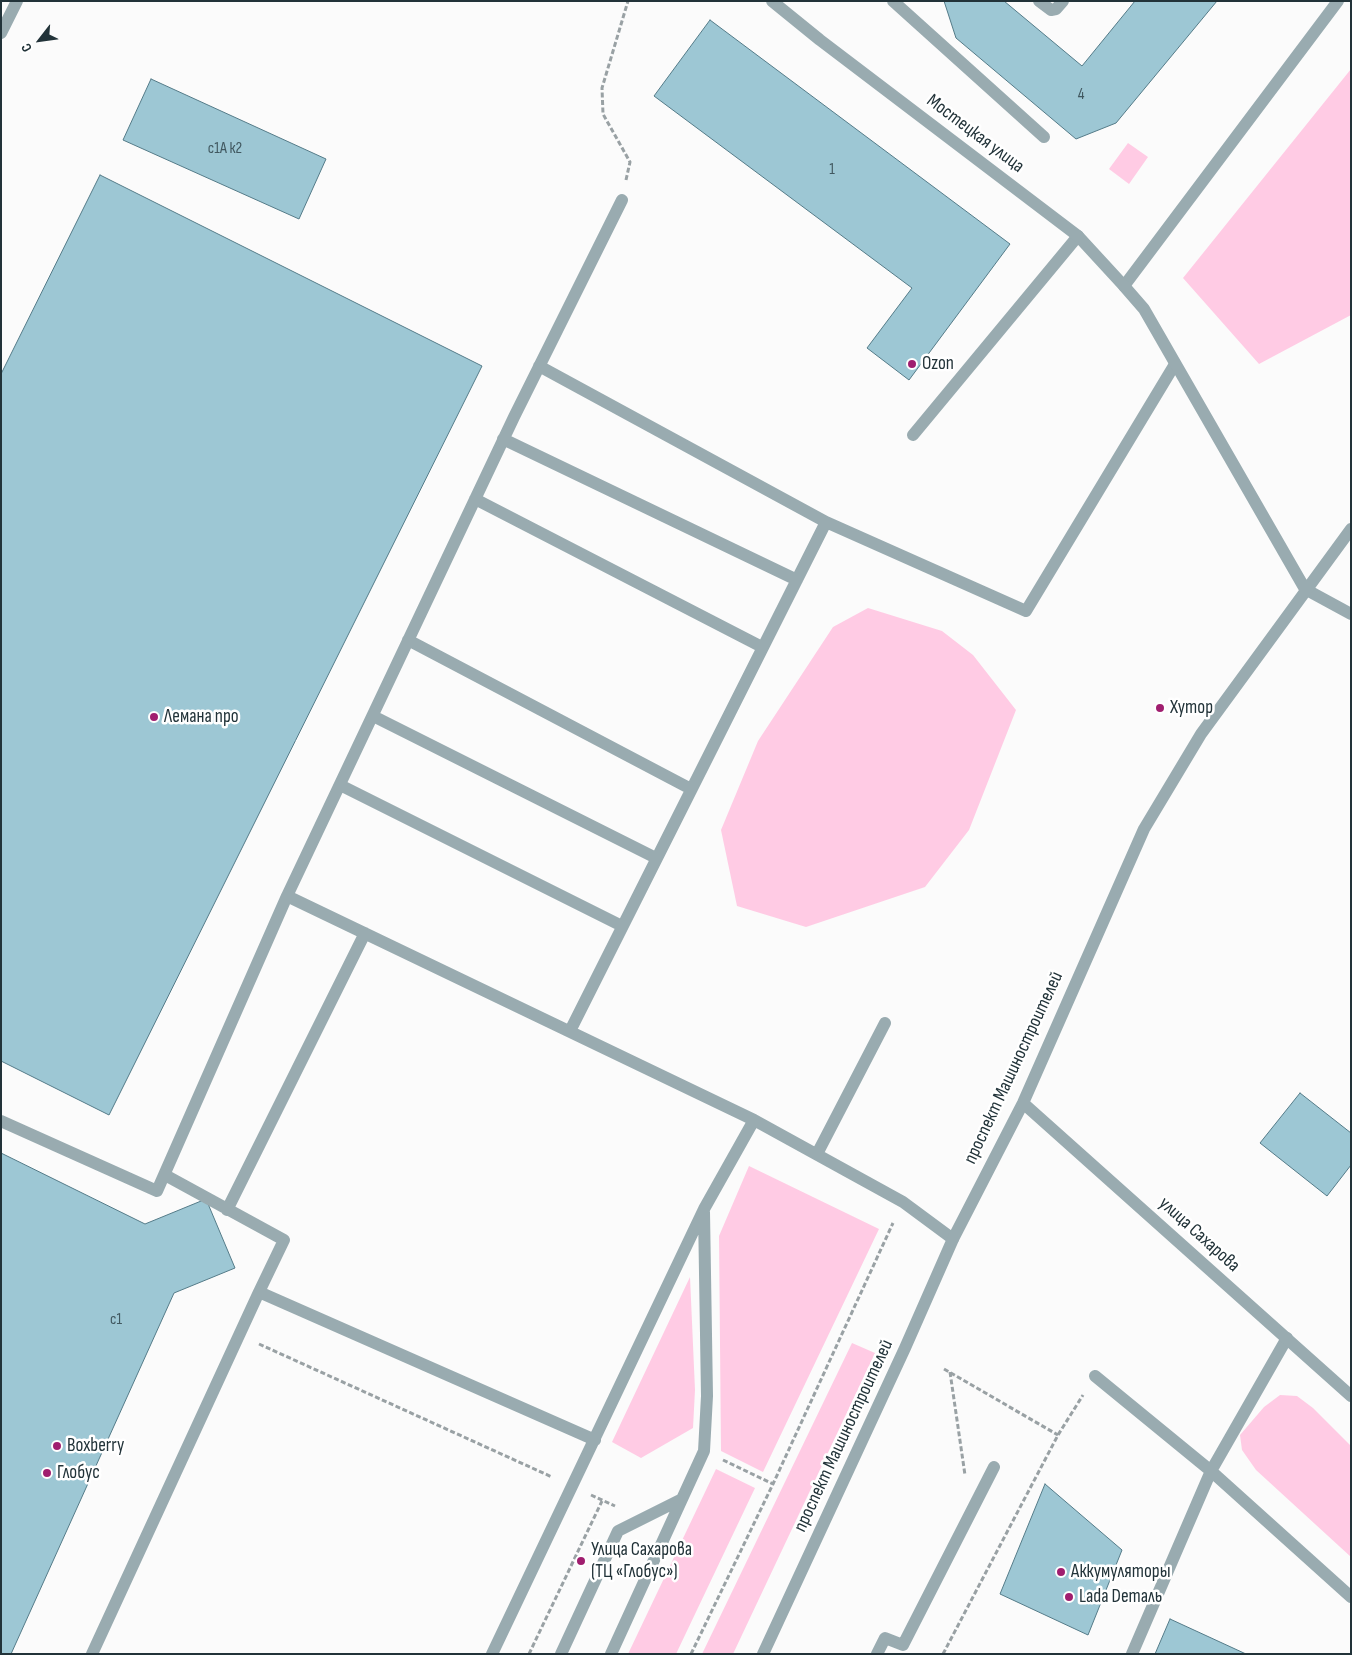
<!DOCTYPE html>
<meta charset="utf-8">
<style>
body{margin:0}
#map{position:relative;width:1352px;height:1655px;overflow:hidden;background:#fbfbfb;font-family:"Sofia Sans Condensed",sans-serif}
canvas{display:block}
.frame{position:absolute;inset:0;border:2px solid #223339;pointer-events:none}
.north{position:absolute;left:15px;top:15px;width:50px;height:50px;-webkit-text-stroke:4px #fff;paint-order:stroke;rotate:240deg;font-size:14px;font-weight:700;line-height:20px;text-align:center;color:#223339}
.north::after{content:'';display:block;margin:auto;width:18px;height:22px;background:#223339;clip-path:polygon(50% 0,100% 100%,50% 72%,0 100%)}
</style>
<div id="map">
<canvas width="1352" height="1655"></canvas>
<div class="frame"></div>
<div class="north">С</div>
</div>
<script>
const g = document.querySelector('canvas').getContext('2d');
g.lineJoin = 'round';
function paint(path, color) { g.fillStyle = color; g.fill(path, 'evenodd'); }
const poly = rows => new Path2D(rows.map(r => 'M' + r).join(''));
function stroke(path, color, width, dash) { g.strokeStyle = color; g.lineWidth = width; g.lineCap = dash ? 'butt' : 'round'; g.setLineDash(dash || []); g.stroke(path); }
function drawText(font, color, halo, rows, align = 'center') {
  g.font = font + ' "Sofia Sans Condensed",sans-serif'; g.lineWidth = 5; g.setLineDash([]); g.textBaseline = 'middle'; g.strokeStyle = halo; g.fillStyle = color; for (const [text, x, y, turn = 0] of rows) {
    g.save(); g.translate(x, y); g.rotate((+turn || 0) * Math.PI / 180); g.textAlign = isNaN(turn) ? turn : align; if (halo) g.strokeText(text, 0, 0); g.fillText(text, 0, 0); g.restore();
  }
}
paint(poly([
 [1351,69,1351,315,1259,364,1183,278],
 [1128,143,1148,157,1129,184,1109,169],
 [868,608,942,631,973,655,1016,710,969,830,925,887,806,927,737,906,721,830,758,741,833,627],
 [749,1166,879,1229,763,1472,721,1451,719,1236],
 [690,1277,695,1390,693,1428,641,1458,612,1442],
 [852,1343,875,1353,733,1654,702,1654],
 [1280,1395,1297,1396,1313,1408,1351,1446,1351,1557,1256,1470,1242,1450,1240,1435,1264,1407],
 [716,1469,755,1488,676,1654,628,1654]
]), '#ffcbe4');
const building = poly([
 [944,1,1004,1,1082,66,1135,1,1217,1,1116,123,1076,139,956,38,944,1],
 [710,20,1010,244,909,380,867,348,912,288,654,96,710,20],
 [151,79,326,159,299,219,123,140,151,79],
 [100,175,482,366,109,1115,1,1061,1,374,100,175],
 [1300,1093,1351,1133,1351,1165,1327,1196,1260,1143,1300,1093],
 [1,1153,145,1224,206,1199,235,1268,174,1293,11,1654,1,1654,1,1153],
 [1045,1484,1122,1550,1088,1635,1000,1594,1045,1484],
 [1170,1619,1246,1654,1155,1654,1170,1619]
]);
paint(building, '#9dc7d4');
stroke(building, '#547b88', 1);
stroke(poly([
 [626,180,630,162,603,114,602,88,628,1],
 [259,1344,552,1477],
 [944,1369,1058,1435],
 [950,1372,965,1475],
 [723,1460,773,1484],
 [591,1495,615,1506],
 [529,1654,602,1501],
 [691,1654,773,1484,893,1223],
 [943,1654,1058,1435,1083,1395]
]), '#99a1a4', 3, [5, 2.5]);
stroke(poly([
 [893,1,1044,137],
 [1039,1,1051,10,1056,9,1063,1],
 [1,33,17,1],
 [1124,286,1338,1],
 [539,366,826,522],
 [913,435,1078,236],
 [503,439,797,580],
 [475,499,762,647],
 [1305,589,1351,614],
 [408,640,691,789],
 [373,716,656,858],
 [340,785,622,926],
 [287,896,514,417,622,200],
 [570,1031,826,522,1026,611,1175,364],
 [1,1121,157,1191,287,896,754,1120],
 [817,1154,885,1023],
 [165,1175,284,1240,259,1292],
 [227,1210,365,933],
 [1095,1376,1211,1471,1351,1597],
 [92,1654,259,1292,595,1440],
 [492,1654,704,1209,754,1120,903,1202,953,1239],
 [561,1654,618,1531,682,1499],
 [611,1654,704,1451,707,1396,704,1212],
 [877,1654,885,1638,903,1645,994,1467],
 [1132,1654,1211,1471,1287,1338]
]), '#99abb0', 12);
stroke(poly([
 [772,1,820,40,1078,236,1124,286,1144,309,1305,589],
 [1023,1103,1351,1396],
 [763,1654,905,1348,953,1239,1023,1103,1144,829,1201,734,1351,529]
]), '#99abb0', 12);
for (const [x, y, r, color] of [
 [912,364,5,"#a01e6f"],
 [1160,708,5,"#a01e6f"],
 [154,717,5,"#a01e6f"],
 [57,1446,5,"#a01e6f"],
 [47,1473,5,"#a01e6f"],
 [581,1561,5,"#a01e6f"],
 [1061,1572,5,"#a01e6f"],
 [1069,1597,5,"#a01e6f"]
]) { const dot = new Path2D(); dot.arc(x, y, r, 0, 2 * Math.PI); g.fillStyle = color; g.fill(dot); stroke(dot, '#fff', 2); }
drawText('16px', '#415860', null, [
 ["4",1081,95],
 ["с1А к2",225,149],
 ["1",832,170],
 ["с1",116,1320]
]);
drawText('19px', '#223339', '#fff', [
 ["Мостецкая улица",975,134,37],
 ["проспект Машиностроителей",1014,1068,-65],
 ["улица Сахарова",1199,1235,42],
 ["проспект Машиностроителей",844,1436,-65]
]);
drawText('19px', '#223339', '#fff', [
 ["Ozon",922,364],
 ["Хутор",1170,708],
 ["Лемана про",164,717],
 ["Boxberry",67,1446],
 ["Глобус",57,1473],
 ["Улица Сахарова",591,1550],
 ["(ТЦ «Глобус»)",591,1572],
 ["Аккумуляторы",1071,1572],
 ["Lada Dеталь",1079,1597]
], 'left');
</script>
